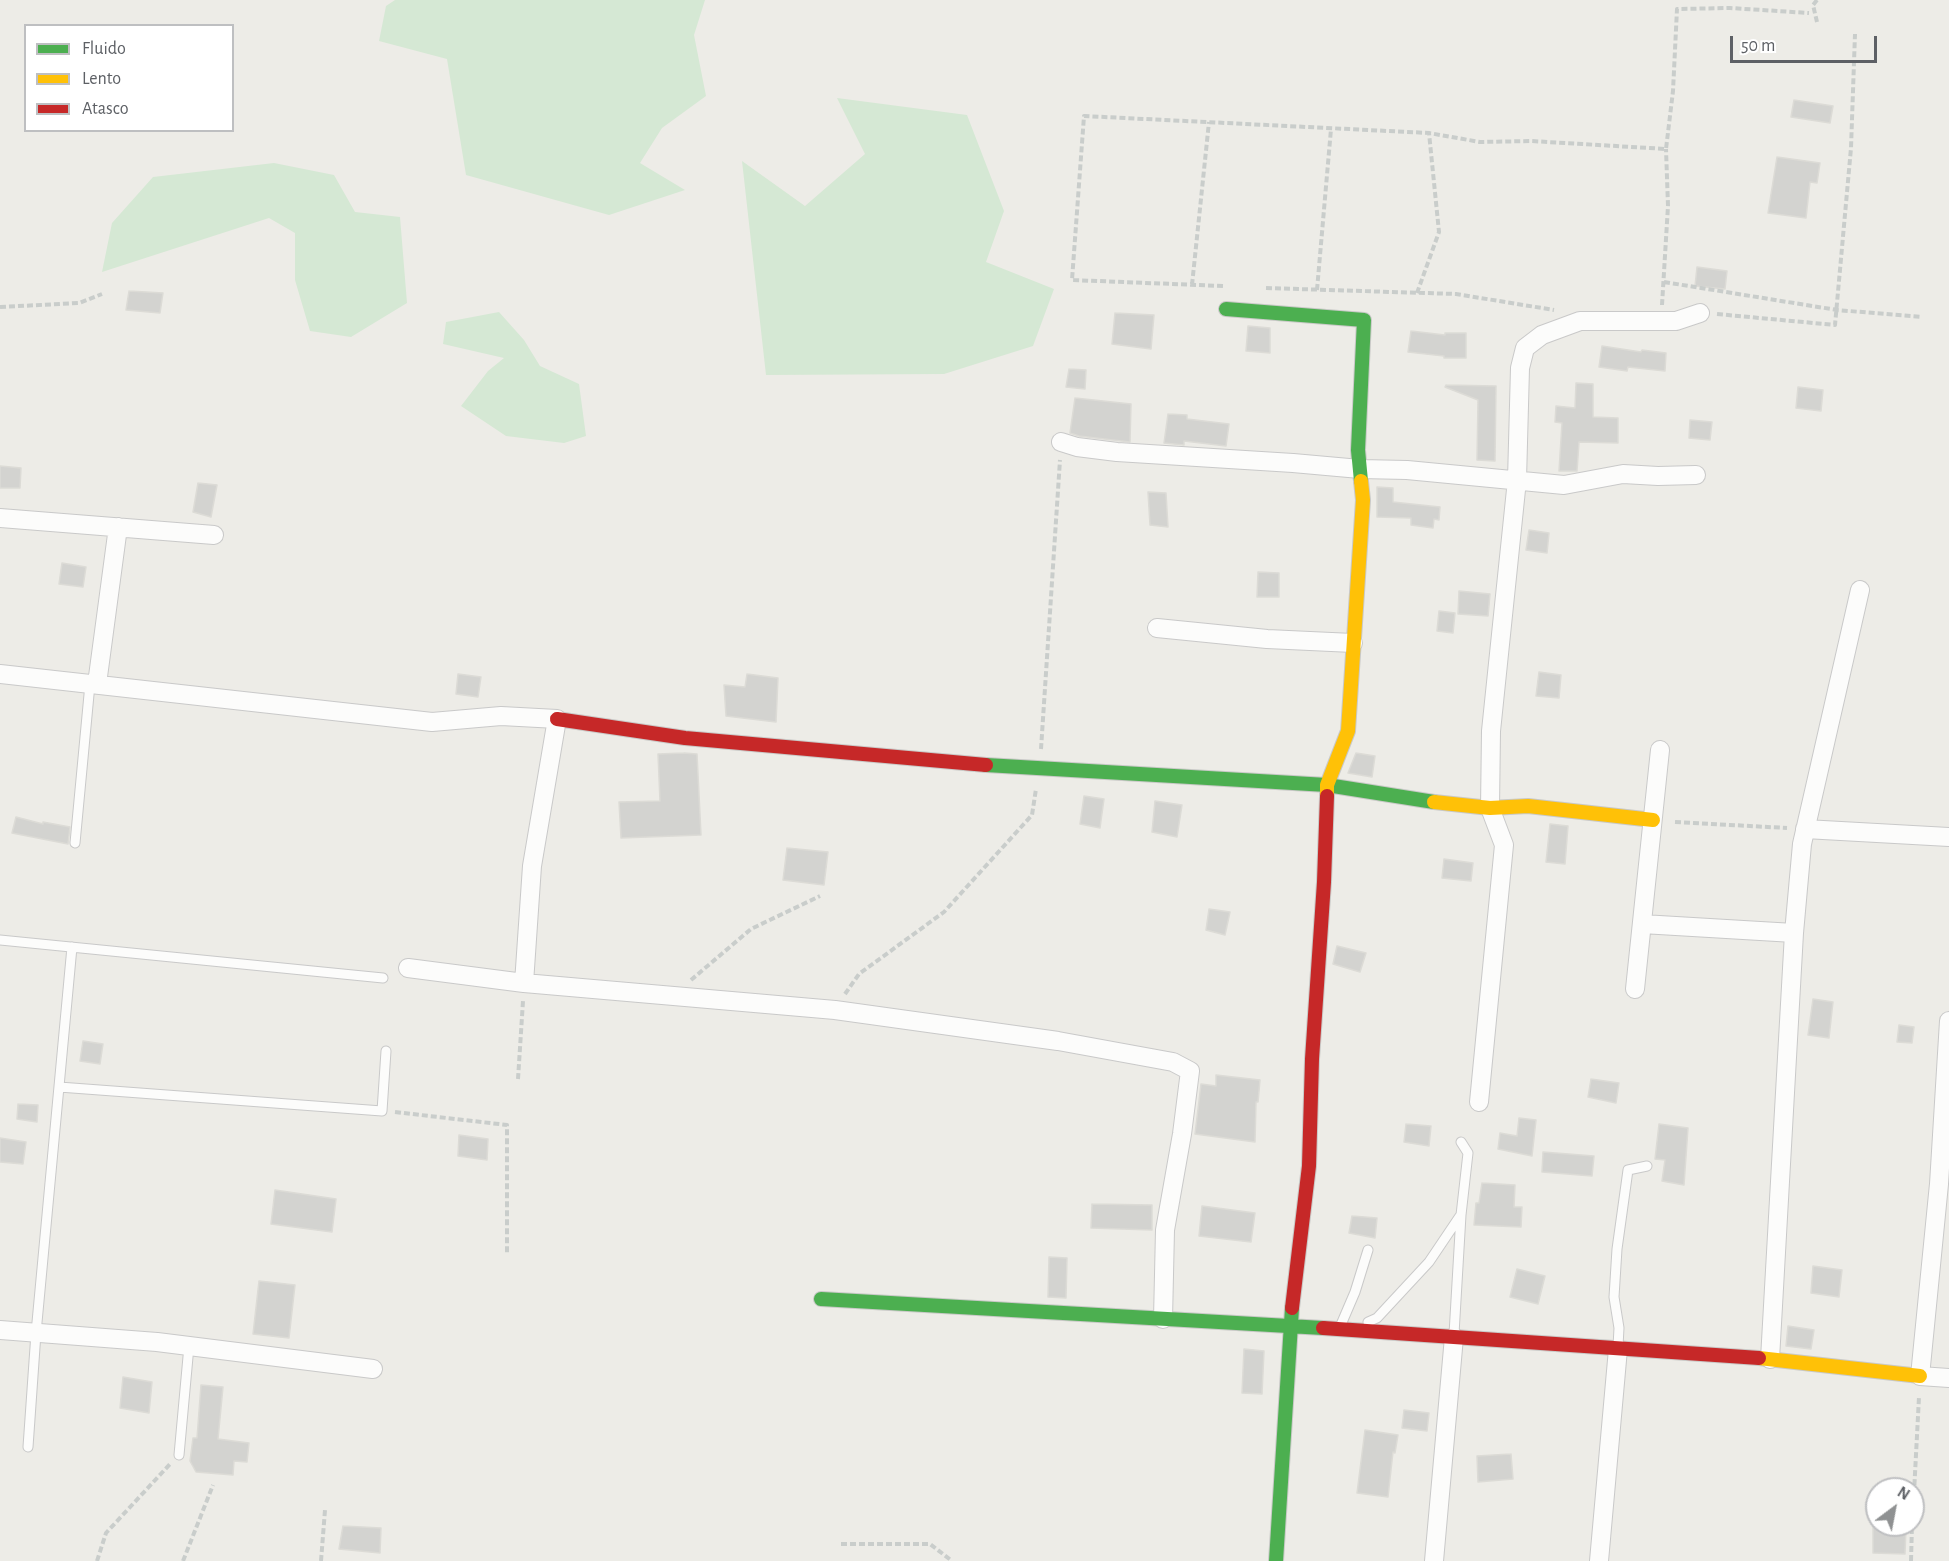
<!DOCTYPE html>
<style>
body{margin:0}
#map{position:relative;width:1949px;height:1561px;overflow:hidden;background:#edece7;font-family:"Alegreya Sans",sans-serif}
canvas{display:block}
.legend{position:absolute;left:24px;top:24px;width:210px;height:108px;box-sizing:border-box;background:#fff;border:2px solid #bebfc1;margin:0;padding:8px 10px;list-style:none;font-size:18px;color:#5d6065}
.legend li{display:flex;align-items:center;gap:12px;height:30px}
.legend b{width:30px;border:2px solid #bebfc1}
.north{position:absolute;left:1865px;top:1477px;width:60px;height:60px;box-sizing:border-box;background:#fff;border:2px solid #bebfc1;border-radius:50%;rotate:32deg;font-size:16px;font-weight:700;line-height:24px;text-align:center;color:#5d6065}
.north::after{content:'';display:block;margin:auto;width:21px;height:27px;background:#8f9192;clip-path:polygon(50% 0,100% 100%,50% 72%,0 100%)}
.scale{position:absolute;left:1730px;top:36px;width:147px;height:27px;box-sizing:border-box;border:3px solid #5d6065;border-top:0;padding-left:8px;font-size:18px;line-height:21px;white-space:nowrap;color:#5d6065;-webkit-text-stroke:4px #fff;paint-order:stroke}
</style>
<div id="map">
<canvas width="1949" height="1561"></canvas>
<ul class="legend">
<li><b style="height:8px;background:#4caf50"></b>Fluido</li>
<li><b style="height:8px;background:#ffc107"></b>Lento</li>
<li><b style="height:8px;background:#c62828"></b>Atasco</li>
</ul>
<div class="north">N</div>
<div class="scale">50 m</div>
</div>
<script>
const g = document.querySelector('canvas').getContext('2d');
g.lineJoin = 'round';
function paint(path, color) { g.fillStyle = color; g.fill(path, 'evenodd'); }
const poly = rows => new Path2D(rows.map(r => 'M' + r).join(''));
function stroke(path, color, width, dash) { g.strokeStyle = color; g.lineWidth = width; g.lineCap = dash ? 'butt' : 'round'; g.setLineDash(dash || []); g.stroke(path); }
paint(poly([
 [395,0,705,0,694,35,706,96,662,128,640,163,685,190,609,215,466,175,447,59,379,41,386,6],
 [837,98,967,115,1004,211,986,262,1054,289,1033,346,944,374,766,375,742,161,805,206,865,154],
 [274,163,334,175,355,212,400,217,407,303,351,337,310,331,295,280,295,233,269,218,102,272,112,223,153,177],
 [499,312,524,340,540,366,579,384,586,436,564,443,506,436,461,406,488,371,504,358,443,344,446,322]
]), '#d5e8d4');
const building = poly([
 [1794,100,1833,106,1830,123,1791,117,1794,100],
 [1777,157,1820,163,1817,183,1810,182,1806,218,1768,213,1777,157],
 [1697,267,1727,271,1725,289,1695,286,1697,267],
 [129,291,163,293,160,313,126,310,129,291],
 [1115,313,1154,315,1151,349,1112,344,1115,313],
 [1248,326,1270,328,1270,353,1246,351,1248,326],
 [1411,331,1445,335,1445,333,1466,333,1466,358,1444,358,1444,356,1408,352,1411,331],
 [1602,346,1641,352,1642,350,1666,353,1665,371,1628,367,1627,371,1599,367,1602,346],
 [1069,369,1086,370,1085,389,1066,387,1069,369],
 [1576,383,1593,384,1593,417,1618,418,1618,443,1579,442,1577,471,1559,471,1562,423,1555,422,1556,406,1575,408,1576,383],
 [1446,385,1496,386,1495,461,1477,460,1478,400,1445,387,1446,385],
 [1798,387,1823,390,1821,411,1796,408,1798,387],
 [1075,398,1131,404,1130,442,1079,436,1070,433,1075,398],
 [1168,414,1187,415,1187,419,1229,424,1226,446,1184,441,1184,445,1164,443,1168,414],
 [1690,420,1712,422,1710,440,1689,438,1690,420],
 [0,466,21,468,20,488,0,488,0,466],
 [198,483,217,485,211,517,193,512,198,483],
 [1377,487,1393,488,1393,502,1440,507,1439,520,1434,519,1433,528,1411,525,1411,518,1377,517,1377,487],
 [1148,492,1166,493,1168,527,1150,525,1148,492],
 [1529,530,1549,533,1547,553,1526,550,1529,530],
 [62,563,86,567,83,587,59,584,62,563],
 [1258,572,1279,573,1279,597,1257,597,1258,572],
 [1459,591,1490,594,1488,616,1458,614,1459,591],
 [1439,611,1455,613,1453,633,1437,631,1439,611],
 [1539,672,1561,675,1559,698,1536,696,1539,672],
 [458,674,481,677,478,697,456,694,458,674],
 [747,674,778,678,776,722,726,716,724,685,745,687,747,674],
 [684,753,697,754,701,835,621,838,619,802,660,801,658,754,684,753],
 [1356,753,1375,756,1372,777,1348,773,1356,753],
 [1084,796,1104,799,1100,828,1080,824,1084,796],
 [1155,801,1182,805,1177,837,1152,832,1155,801],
 [16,817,43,824,43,822,70,827,68,844,12,833,16,817],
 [1550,824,1568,826,1565,864,1546,862,1550,824],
 [787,848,828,852,824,885,783,880,787,848],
 [1444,859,1473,863,1471,881,1442,878,1444,859],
 [1209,909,1230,912,1225,935,1206,930,1209,909],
 [1337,946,1366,953,1360,972,1333,964,1337,946],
 [1813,999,1833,1002,1829,1038,1808,1035,1813,999],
 [1899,1025,1914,1027,1912,1043,1897,1042,1899,1025],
 [83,1041,103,1044,100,1064,80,1061,83,1041],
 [1216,1075,1260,1080,1258,1102,1256,1102,1255,1142,1195,1134,1201,1084,1216,1086,1216,1075],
 [1591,1079,1619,1083,1616,1103,1588,1097,1591,1079],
 [18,1104,38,1105,37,1122,17,1119,18,1104],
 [1519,1118,1536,1120,1532,1156,1498,1149,1500,1133,1517,1136,1519,1118],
 [1406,1124,1431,1126,1429,1146,1404,1142,1406,1124],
 [1659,1124,1688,1128,1684,1185,1662,1181,1665,1160,1655,1159,1659,1124],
 [459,1135,488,1139,487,1160,458,1156,459,1135],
 [0,1138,26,1142,23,1164,0,1162,0,1138],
 [1543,1152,1594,1156,1592,1176,1542,1172,1543,1152],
 [1482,1183,1515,1185,1514,1207,1522,1207,1521,1227,1474,1225,1476,1203,1479,1203,1482,1183],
 [275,1190,336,1199,332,1232,271,1224,275,1190],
 [1092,1204,1152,1205,1152,1230,1091,1228,1092,1204],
 [1202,1206,1255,1213,1251,1242,1199,1236,1202,1206],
 [1352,1216,1377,1218,1375,1238,1349,1233,1352,1216],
 [1049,1257,1067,1258,1066,1298,1048,1297,1049,1257],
 [1813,1266,1842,1270,1839,1297,1811,1293,1813,1266],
 [1517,1269,1545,1276,1538,1304,1510,1297,1517,1269],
 [259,1281,295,1285,289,1338,253,1334,259,1281],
 [1788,1326,1814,1330,1811,1349,1786,1346,1788,1326],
 [1244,1349,1264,1351,1262,1394,1242,1393,1244,1349],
 [123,1377,152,1382,149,1413,120,1408,123,1377],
 [201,1385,223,1387,218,1439,249,1443,247,1462,234,1461,233,1475,196,1472,190,1461,193,1438,197,1438,201,1385],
 [1404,1410,1429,1413,1427,1431,1402,1428,1404,1410],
 [1365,1430,1398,1435,1395,1453,1393,1452,1388,1497,1357,1493,1365,1430],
 [1511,1454,1513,1479,1478,1482,1477,1456,1511,1454],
 [343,1526,381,1528,380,1553,339,1549,343,1526],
 [1873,1526,1906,1527,1905,1554,1873,1553,1873,1526]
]);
paint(building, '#d3d3d0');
stroke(building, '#dcdbd6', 1.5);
const lane = poly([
 [75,843,90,684],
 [0,940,383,978],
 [59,1087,382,1111,386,1051],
 [1368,1322,1377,1318,1429,1262,1460,1216],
 [1340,1327,1355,1292,1368,1250],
 [1454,1334,1461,1215,1468,1153,1461,1142],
 [1618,1346,1619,1328,1614,1297,1617,1249,1628,1170,1647,1166],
 [28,1447,36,1333,72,947],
 [179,1455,189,1346]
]);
const street = poly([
 [1061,442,1077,447,1117,452,1293,463,1360,469,1407,470,1564,485,1623,474,1658,476,1696,475],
 [0,518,214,535],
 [1157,628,1267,639,1353,643],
 [0,674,432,722,501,716,557,719,532,866,524,983],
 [97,684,118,527],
 [1805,829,1949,837],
 [1642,924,1794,933],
 [408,968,524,983,835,1010,1058,1041,1173,1062,1190,1071,1182,1134,1165,1230,1163,1319],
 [1635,989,1660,750],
 [1949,1021,1939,1184,1920,1376,1949,1378],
 [1479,1102,1504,845,1490,808,1491,731,1517,480,1520,368,1525,348,1542,335,1580,321,1676,321,1700,313],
 [0,1330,157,1342,373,1369],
 [1770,1359,1794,933,1802,844,1860,590],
 [1434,1561,1454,1337],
 [1599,1561,1618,1349]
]);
const fast = poly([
 [1226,309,1364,320,1358,450,1361,481],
 [986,765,1327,785,1434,802],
 [821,1299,1323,1328],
 [1276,1561,1292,1308]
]);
const slow = poly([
 [1327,796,1327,785,1348,731,1363,500,1361,481],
 [1434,802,1490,808,1528,806,1653,820],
 [1759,1358,1920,1376]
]);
const jam = poly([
 [557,719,685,738,986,765],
 [1292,1308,1309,1166,1312,1059,1324,882,1327,796],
 [1323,1328,1759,1358]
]);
stroke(lane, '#c9c9c9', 11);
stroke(street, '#c9c9c9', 20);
stroke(fast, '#c9c9c7', 16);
stroke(slow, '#c9c9c7', 16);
stroke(jam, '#c9c9c7', 16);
stroke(poly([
 [1817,0,1813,5,1817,22],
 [1664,282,1837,310,1922,317],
 [1192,285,1209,122],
 [1223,286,1072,280,1084,116,1429,133,1480,142,1531,141,1666,149,1673,91,1677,9,1730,8,1809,13],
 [1266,288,1456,294,1554,310],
 [1317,290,1331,129],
 [1417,293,1439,232,1429,133],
 [1662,305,1668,206,1666,149],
 [0,307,79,303,102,294],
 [1717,314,1835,325,1851,148,1855,34],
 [1041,749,1060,460],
 [1675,822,1787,828],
 [691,980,751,929,820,896],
 [845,994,859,974,944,912,1032,815,1036,789],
 [518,1079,523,1001],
 [395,1112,507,1125,507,1255],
 [1913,1512,1919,1397],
 [841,1544,930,1544,952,1561],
 [97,1561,106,1533,171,1463],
 [183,1561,213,1485],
 [321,1561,325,1510],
 [1911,1561,1912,1525]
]), '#c9cdcb', 4, [6, 3]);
stroke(lane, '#fcfcfb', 9);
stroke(street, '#fcfcfb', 18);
stroke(fast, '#4caf50', 14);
stroke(slow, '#ffc107', 14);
stroke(jam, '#c62828', 14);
</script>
